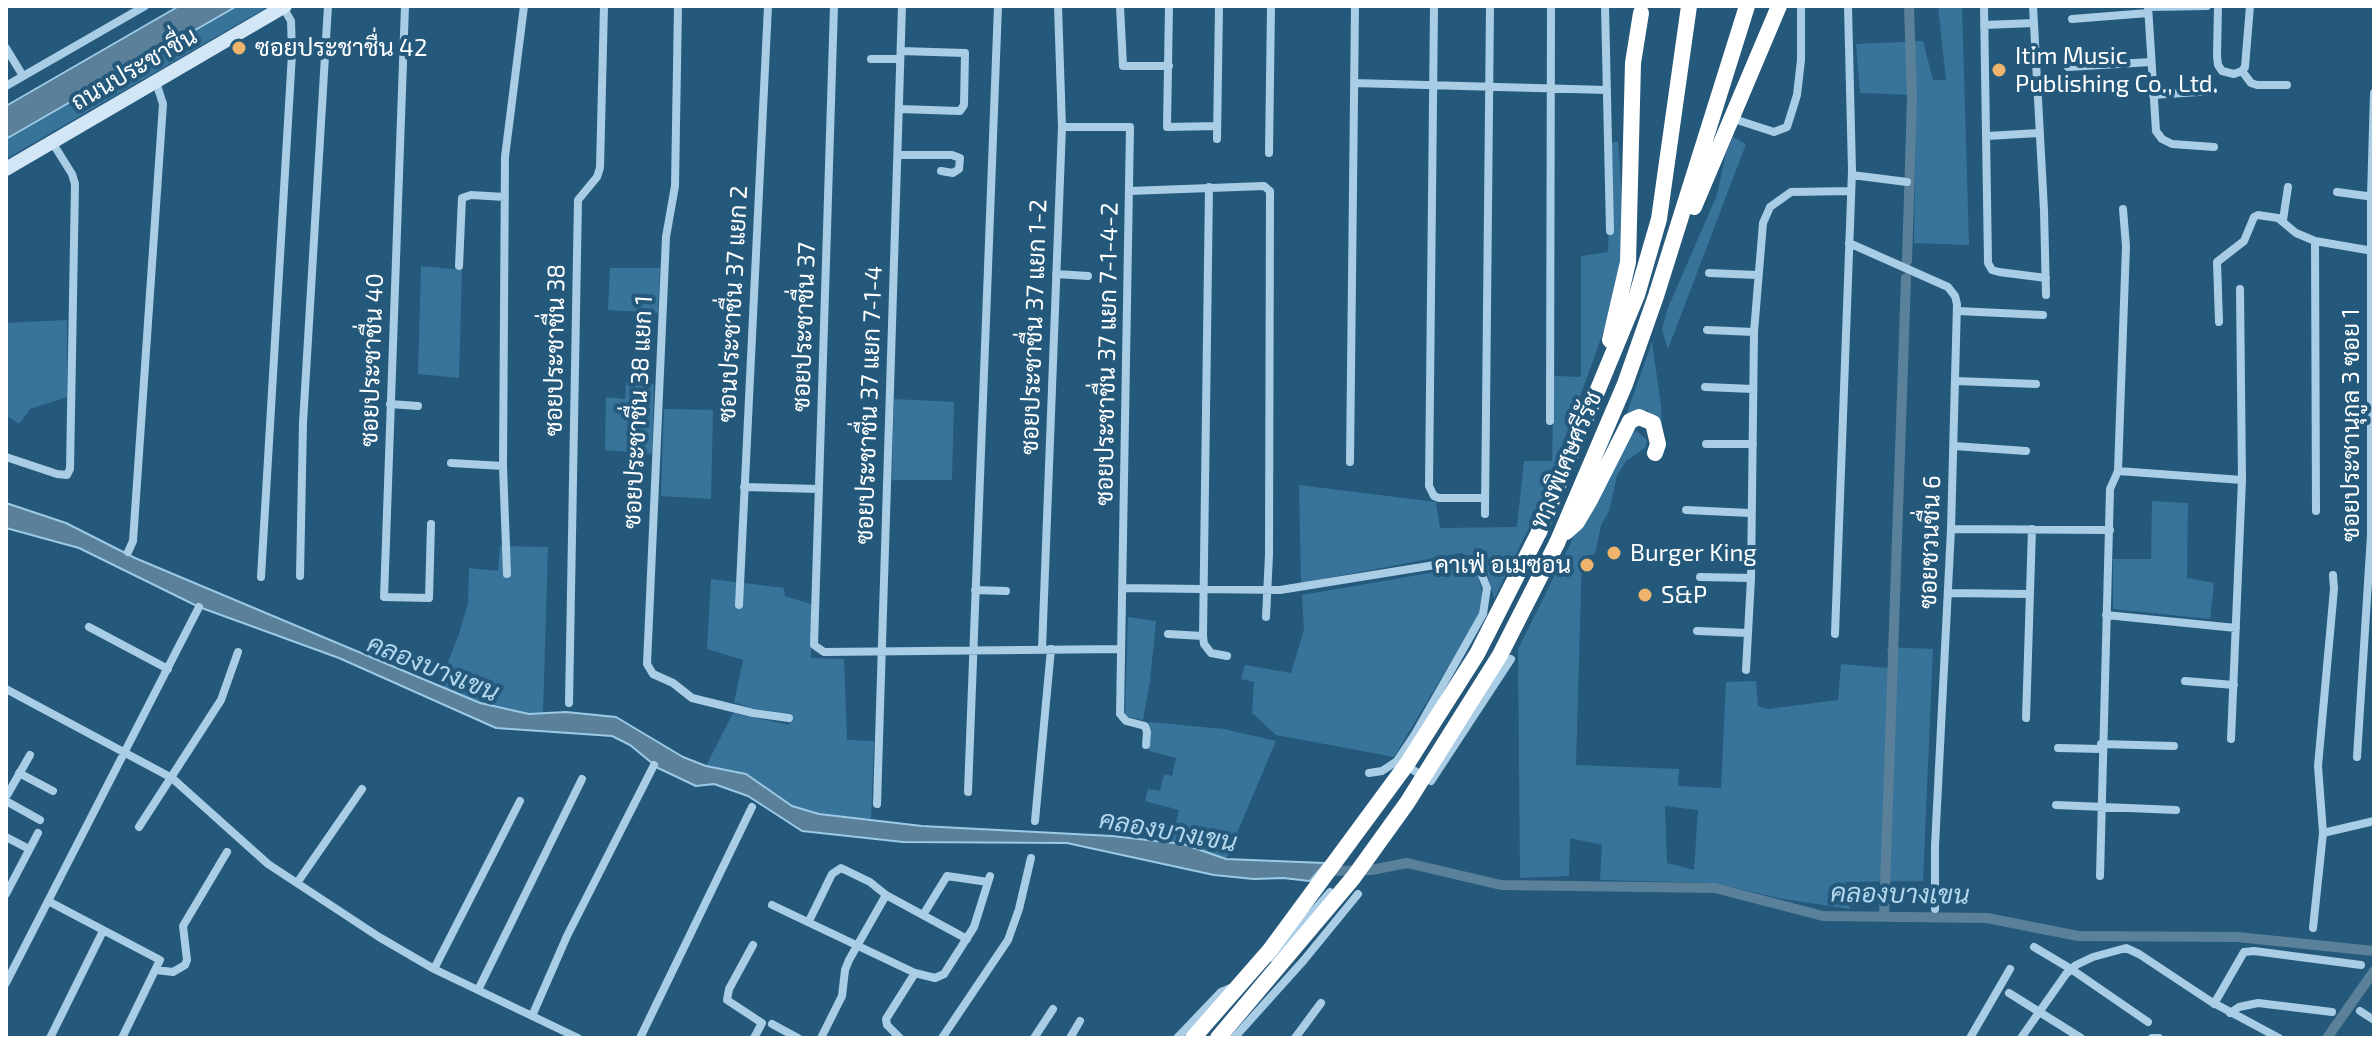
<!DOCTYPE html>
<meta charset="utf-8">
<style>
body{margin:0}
#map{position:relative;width:2380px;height:1044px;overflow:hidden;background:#24597c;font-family:"Exo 2",sans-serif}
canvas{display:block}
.frame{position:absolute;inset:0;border:8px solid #fff;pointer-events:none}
</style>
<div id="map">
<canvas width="2380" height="1044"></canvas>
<div class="frame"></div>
</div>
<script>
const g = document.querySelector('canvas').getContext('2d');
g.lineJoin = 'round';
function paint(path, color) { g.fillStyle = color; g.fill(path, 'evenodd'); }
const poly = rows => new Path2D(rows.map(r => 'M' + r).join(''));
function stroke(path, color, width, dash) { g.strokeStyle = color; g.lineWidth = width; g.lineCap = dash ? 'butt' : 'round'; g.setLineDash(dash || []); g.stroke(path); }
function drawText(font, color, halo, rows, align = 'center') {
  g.font = font + ' "Exo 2",Sarabun,sans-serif'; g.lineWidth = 8; g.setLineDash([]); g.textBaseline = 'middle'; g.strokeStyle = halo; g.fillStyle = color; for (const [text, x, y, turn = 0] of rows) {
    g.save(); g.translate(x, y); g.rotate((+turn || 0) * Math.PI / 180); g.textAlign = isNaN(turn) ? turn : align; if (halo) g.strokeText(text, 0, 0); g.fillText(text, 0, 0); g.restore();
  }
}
paint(poly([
 [237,6,269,6,6,159,6,139],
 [1938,6,1962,6,1969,245,1914,243,1916,95,1860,93,1856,44,1923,41,1933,80,1946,80],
 [1733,137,1746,144,1668,349,1662,330,1667,310,1717,195,1726,153],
 [1611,142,1618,142,1624,223,1620,272,1614,302,1544,497,1494,599,1486,568,1479,559,1461,553,1301,583,1299,485,1436,502,1440,528,1517,527,1524,461,1552,461,1554,376,1581,377,1581,256,1608,252],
 [421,266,462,270,459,378,418,374],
 [610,268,660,268,658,313,608,310],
 [67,320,67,397,30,409,19,424,6,415,6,323],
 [1652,342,1661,406,1662,429,1647,410,1627,413],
 [626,383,654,384,652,454,605,450,606,397,625,399],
 [894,399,954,402,952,480,892,480],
 [664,409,713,410,711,499,661,496],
 [1637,431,1647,440,1645,448,1626,461,1617,476,1609,511,1601,525,1595,554,1582,556,1576,765,1679,769,1678,786,1721,788,1726,682,1756,681,1758,706,1768,709,1838,700,1841,664,1889,668,1887,647,1933,649,1923,881,1845,882,1850,909,1783,899,1714,883,1600,880,1602,845,1570,838,1569,876,1520,878,1518,649,1624,436],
 [1665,806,1698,810,1694,870,1667,863],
 [2152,501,2188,503,2187,578,2214,583,2210,619,2113,609,2113,559,2151,559],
 [500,546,548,547,543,713,529,714,480,703,438,687,459,634,468,603,469,568,498,571],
 [1470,566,1478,575,1482,592,1480,613,1394,757,1276,735,1252,713,1254,682,1241,679,1245,665,1291,673,1304,630,1302,595],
 [711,579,784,588,785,596,811,604,811,658,844,659,847,740,874,741,871,819,819,814,792,806,746,774,706,766,733,713,789,725,791,714,750,708,734,702,743,660,707,649],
 [1128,617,1156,621,1150,681,1143,720,1125,716],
 [1149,722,1224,729,1276,741,1226,859,1183,844,1171,843,1179,810,1145,801,1148,789,1160,791,1164,774,1172,776,1176,758,1149,751]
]), '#38739a');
const water = poly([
 [179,6,237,6,6,139,6,106,179,6],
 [6,503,66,523,135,558,480,703,529,714,566,712,616,717,683,757,706,766,746,774,792,806,819,814,922,826,1112,836,1183,844,1226,859,1325,863,1310,881,1283,878,1254,879,1214,875,1067,843,903,842,802,831,748,796,714,784,696,786,658,768,630,745,612,736,496,728,339,658,199,607,79,548,6,528,6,503]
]);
paint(water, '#5a8199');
stroke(water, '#9ccae6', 2);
stroke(poly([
 [1907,261,1912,98,1909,6],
 [1328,871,1371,870,1407,863,1501,885,1715,888,1823,916,1987,918,2078,936,2237,937,2374,951],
 [1884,916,1906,278],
 [2327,1038,2374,971]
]), '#5a8199', 10);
stroke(poly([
 [405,6,384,597,429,598,431,524],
 [678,6,675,186,666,237,647,664,653,674,673,683,692,698,753,713,789,718],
 [834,6,814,645,824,652,1120,649],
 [1120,6,1123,66,1169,66],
 [1169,6,1167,127,1217,126],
 [1434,6,1429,486,1434,496,1439,498,1485,498],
 [1605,6,1610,231],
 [1984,6,1988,263,1992,270,1999,272,2046,278],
 [2033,6,2044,210,2046,295],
 [2148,6,2156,131,2162,139,2172,144,2214,147],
 [2218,6,2217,56,2218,65,2222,71,2234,74,2242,71,2251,83,2257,85,2287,85],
 [2149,7,2207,6],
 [2072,19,2148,13],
 [1984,25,2034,23],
 [6,48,23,76],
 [871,59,900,59],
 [2068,67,2151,62],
 [2242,71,2245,67,2250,6],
 [1354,83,1607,90],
 [6,86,145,6],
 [2153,95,2213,91],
 [899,109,960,111,964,105,965,53,901,51],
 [1731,118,1774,132,1787,127,1797,95,1801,60,1801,6],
 [1062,127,1130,127,1120,714,1126,721,1145,726,1147,732,1146,745],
 [1987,136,2039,133],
 [1217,139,1219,6],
 [1269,153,1271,6],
 [898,155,952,155,960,158,959,169,953,173,941,171],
 [1852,175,1907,182],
 [1209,187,1203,636,1204,644,1211,653,1227,656],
 [1129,191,1264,186,1270,191,1269,555,1266,617],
 [2337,192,2374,197],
 [2283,220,2288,187],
 [2315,241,2316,511],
 [1849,243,1948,287,1955,296,1957,304,1951,529,1935,846,1935,909],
 [459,266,462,198,471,195,505,197],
 [1709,273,1757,275],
 [1056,274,1088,276],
 [1957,311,2043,315],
 [2219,322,2217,262,2244,241,2254,217,2258,215,2278,218,2296,233,2315,241,2373,251],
 [1707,330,1754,332],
 [1955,381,2036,384],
 [1705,387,1753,389],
 [390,404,418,406],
 [1550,421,1551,6],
 [1706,444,1753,444],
 [1954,446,2026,451],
 [6,457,57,474,67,475,70,469,75,184,72,174,52,142],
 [1350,462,1355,6],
 [451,463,503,466],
 [2118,471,2126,246,2123,209],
 [2118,471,2242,480],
 [744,487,819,489],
 [1686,510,1750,513],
 [1485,514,1490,6],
 [1951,529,2110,530],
 [128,552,133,541,163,104,156,82],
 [507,574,503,466,505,157,524,6],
 [300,576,303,423,328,6],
 [261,577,292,54,291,21,283,7],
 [1700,577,1751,578],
 [1123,588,1280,590,1466,560,1476,565,1480,570,1487,588,1483,614,1415,734,1397,761,1382,771,1369,773],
 [975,590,1006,591],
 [1948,593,2029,594],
 [739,605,768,6],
 [2106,615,2236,628],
 [89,627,168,669],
 [1697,631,1748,633],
 [1168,634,1203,636],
 [1835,634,1852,171,1848,6],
 [1042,649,1062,127,1058,6],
 [1746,670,1751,578,1754,332,1763,223,1770,207,1791,192,1850,191],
 [2185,681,2234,685],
 [6,689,172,778,268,864,379,937,434,969,578,1038],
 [569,703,578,200,597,177,600,168,604,6],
 [2026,718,2032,529],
 [2231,739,2242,480,2240,289],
 [2101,744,2174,746],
 [2058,748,2101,749],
 [2357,757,2371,535,2371,196,2374,93],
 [1405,765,1431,781,1511,659],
 [19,773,53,791],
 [968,792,998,6],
 [6,797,30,755],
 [6,801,40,820],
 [877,804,902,6],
 [2056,805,2176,810],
 [1035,821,1051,649],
 [139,827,221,700,238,652],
 [2323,833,2374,821],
 [6,837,29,849],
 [2100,876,2110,489,2118,471],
 [297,883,362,789],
 [6,894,38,833],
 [48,901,160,960,122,1038],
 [772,905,915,973,935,978,944,974,974,927,990,876],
 [923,915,947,876,988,882],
 [809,921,832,874,841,868,870,882,886,895,967,939],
 [2313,928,2323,833,2318,766,2334,589,2333,575],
 [753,945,729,989,727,1000,762,1023,754,1038],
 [2034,947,2071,969,2148,1022],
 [1273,958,1330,892],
 [434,969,520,801],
 [156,970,173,972,185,965,187,960,183,926,227,852],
 [6,983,199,607],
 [478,990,582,779],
 [2009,993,2081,1038],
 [2214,1004,2244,952,2254,951,2361,965],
 [2360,1011,2374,1020],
 [2230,1013,2239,1007,2258,1003,2332,1012],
 [532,1016,567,936,654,765],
 [772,1024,798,1038],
 [50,1038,103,931],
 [640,1038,752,807],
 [821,1038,842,996,845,970,849,960,886,895],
 [900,1038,887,1025,886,1019,915,973],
 [942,1038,1008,940,1019,909,1031,858],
 [1034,1038,1053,1009],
 [1070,1038,1080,1021],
 [1177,1038,1221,992,1233,987],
 [1234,1038,1304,960,1358,894],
 [1295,1038,1321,1003],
 [1970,1038,2010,969],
 [2021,1038,2066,974,2076,965,2093,957,2126,948,2139,954,2210,1001,2279,1038],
 [2152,1038,2159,1038]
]), '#a8cde5', 8);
stroke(poly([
 [6,169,285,6]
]), '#d2e6f5', 14);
stroke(poly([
 [1694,207,1779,6],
 [1610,340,1628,262,1633,63,1641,13],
 [1539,532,1637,295,1659,219,1689,6],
 [1566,532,1577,522,1590,500,1630,421,1639,417,1653,423,1658,444,1655,453],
 [1557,543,1625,384,1656,296,1747,6]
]), '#fff', 16);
stroke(poly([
 [1193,1038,1270,950,1407,764,1477,654,1539,532],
 [1218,1038,1353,878,1407,803,1500,655,1557,543]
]), '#fff', 16);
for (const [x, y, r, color] of [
 [239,48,8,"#efb46c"],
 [1999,70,8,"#efb46c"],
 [1614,553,8,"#efb46c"],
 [1587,565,8,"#efb46c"],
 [1645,595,8,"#efb46c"]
]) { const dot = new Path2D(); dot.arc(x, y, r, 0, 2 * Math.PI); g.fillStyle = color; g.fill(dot); stroke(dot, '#24597c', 3); }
drawText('24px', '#fff', '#24597c', [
 ["ซอยประชาชื่น 42",255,48],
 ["Itim Music",2015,56],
 ["Publishing Co., Ltd.",2015,84],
 ["Burger King",1630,553],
 ["คาเฟ่ อเมซอน",1571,565,"right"],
 ["S&P",1661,595]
], 'left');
drawText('24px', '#fff', '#24597c', [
 ["ถนนประชาชื่น",134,69,-30],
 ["ซอนประชาชื่น 37 แยก 2",733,304,-87],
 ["ซอยประชาชื่น 37",804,327,-88],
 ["ซอยประชาชื่น 37 แยก 1-2",1034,327,-88],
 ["ซอยประชาชื่น 38",555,350,-89],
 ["ซอยประชาชื่น 37 แยก 7-1-4-2",1107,354,-89],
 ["ซอยประชาชื่น 40",372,360,-88],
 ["ซอยประชาชื่น 37 แยก 7-1-4",869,405,-88],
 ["ซอยประชาชื่น 38 แยก 1",638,412,-87],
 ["ซอยประชานุกูล 3 ซอย 1",2351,425,-90],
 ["ทางพิเศษศรีรัช",1566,460,-67],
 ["ซอยชวนชื่น 6",1930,542,-88]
]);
drawText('italic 26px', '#b3d7ed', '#24597c', [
 ["คลองบางเขน",433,668,22],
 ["คลองบางเขน",1168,831,10],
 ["คลองบางเขน",1900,894,1]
]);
</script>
